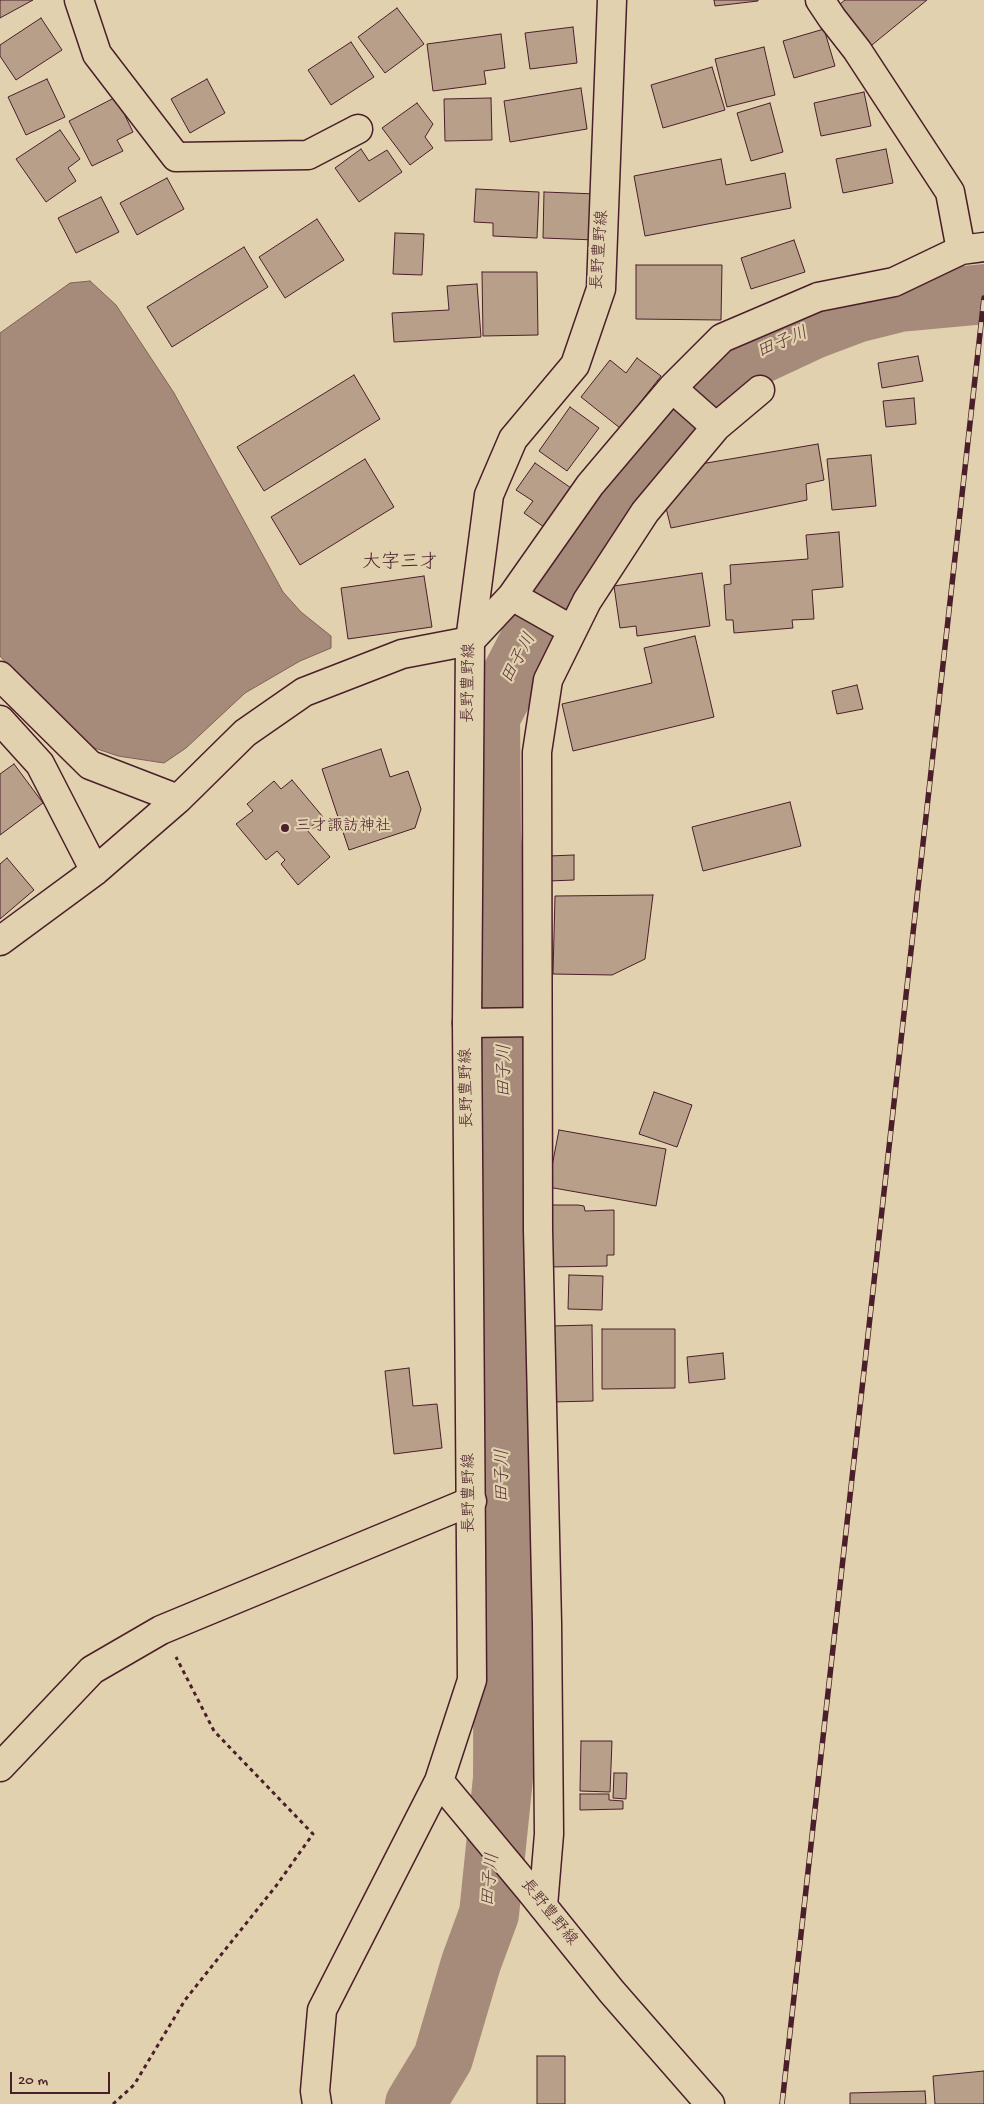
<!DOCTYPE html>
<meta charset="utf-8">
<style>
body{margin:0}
#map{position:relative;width:984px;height:2104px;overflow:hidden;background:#e2d1ae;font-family:"Gochi Hand",sans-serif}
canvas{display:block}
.scale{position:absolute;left:10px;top:2072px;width:100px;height:22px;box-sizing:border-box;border:2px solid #4a1f2b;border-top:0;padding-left:6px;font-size:15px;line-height:18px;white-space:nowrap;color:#4a1f2b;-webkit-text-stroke:4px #e2d1ae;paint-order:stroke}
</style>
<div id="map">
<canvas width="984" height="2104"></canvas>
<div class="scale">20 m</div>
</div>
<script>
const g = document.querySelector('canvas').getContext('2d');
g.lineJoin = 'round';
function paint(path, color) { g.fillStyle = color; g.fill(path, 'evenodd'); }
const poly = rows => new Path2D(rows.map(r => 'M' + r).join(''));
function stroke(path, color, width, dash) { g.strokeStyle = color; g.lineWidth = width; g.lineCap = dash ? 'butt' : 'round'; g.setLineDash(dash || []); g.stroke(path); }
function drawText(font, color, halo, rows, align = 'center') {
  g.font = font + ' "Gochi Hand","Klee One",sans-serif'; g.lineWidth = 4.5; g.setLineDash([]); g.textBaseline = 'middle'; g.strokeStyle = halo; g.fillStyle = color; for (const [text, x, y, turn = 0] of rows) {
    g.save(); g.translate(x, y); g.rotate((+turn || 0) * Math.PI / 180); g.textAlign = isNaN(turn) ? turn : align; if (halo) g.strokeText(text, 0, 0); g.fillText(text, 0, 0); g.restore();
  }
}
const water = poly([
 [90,281,116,305,174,393,283,592,301,612,331,636,331,648,300,661,245,693,186,748,164,763,118,756,74,741,0,656,0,333,70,283,90,281]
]);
paint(water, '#a68b7a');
stroke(water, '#81605a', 1);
stroke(poly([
 [415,2104,443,2058,471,1963,489,1914,503,1778,506,1022,491,834,490,717,572,560,649,445,736,365,811,330,856,313,900,302,984,294]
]), '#a68b7a', 60);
const building = poly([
 [0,0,33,0,0,18,0,0],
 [714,0,758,0,758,1,715,6,714,0],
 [845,0,927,0,867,49,835,8,845,0],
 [397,8,424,44,385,73,358,37,397,8],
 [41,18,62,50,16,80,0,56,0,45,41,18],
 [573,27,577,63,530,69,525,33,573,27],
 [824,29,835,66,794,78,783,41,824,29],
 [501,34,505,68,484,71,486,84,433,91,427,44,501,34],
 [351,42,374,77,331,105,308,70,351,42],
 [764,47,775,95,727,107,715,59,764,47],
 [712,67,725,110,663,128,651,85,712,67],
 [47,79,65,117,26,135,8,97,47,79],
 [207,79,225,113,190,133,171,99,207,79],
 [581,88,587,129,510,142,504,101,581,88],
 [864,92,871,126,821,136,814,103,864,92],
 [116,97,133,132,117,140,123,151,92,166,69,121,116,97],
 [491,98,492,140,445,141,444,99,491,98],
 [417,103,433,124,425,137,433,148,410,165,382,128,417,103],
 [770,103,783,152,751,161,737,113,770,103],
 [60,130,80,159,68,168,76,181,46,202,16,159,60,130],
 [361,149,369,161,387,150,402,172,359,202,335,168,361,149],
 [886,149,893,183,843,193,836,159,886,149],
 [721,159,726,185,785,173,791,208,645,236,634,176,721,159],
 [167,178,184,209,137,235,120,203,167,178],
 [476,189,539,192,537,238,493,236,493,223,474,222,476,189],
 [544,192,597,194,595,240,543,238,544,192],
 [101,197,119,232,76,253,58,218,101,197],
 [317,219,344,260,285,298,259,257,317,219],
 [395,233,424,234,422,275,393,274,395,233],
 [794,240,805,272,751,289,741,258,794,240],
 [244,247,268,287,172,347,147,307,244,247],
 [636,265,722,265,721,320,636,319,636,265],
 [482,272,537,272,538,335,483,336,482,272],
 [477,284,481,337,394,342,392,313,449,310,447,286,477,284],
 [918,356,923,381,882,388,878,363,918,356],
 [637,358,661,376,620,428,581,397,610,360,626,373,637,358],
 [354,375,380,419,264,491,237,447,354,375],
 [914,398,916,424,886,427,883,401,914,398],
 [570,407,599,428,567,471,539,451,570,407],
 [818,444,824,480,806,484,807,500,671,528,663,496,689,466,818,444],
 [871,455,876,506,832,510,827,459,871,455],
 [365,459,394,507,300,565,271,517,365,459],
 [535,463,571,488,544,527,524,513,533,501,516,490,535,463],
 [839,532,843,587,812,590,814,619,792,620,793,628,734,633,733,620,726,620,724,585,731,584,730,565,808,559,806,535,839,532],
 [702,573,710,626,637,636,636,626,620,628,614,586,702,573],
 [424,576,432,627,348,639,341,588,424,576],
 [695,636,714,717,573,751,562,704,652,683,644,648,695,636],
 [857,685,863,709,837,714,832,691,857,685],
 [381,749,390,777,408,771,421,809,415,828,349,850,322,769,381,749],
 [14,764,43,803,0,835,0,774,14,764],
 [292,780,323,817,307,830,330,857,298,885,281,864,285,860,277,851,266,860,236,824,253,811,247,804,274,781,281,789,292,780],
 [790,802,801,846,703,871,692,827,790,802],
 [574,855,574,880,549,881,549,856,574,855],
 [7,858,34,890,0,919,0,864,7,858],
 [653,895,645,959,612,975,553,974,555,896,653,895],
 [654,1092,692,1105,677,1147,639,1134,654,1092],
 [559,1130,666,1149,656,1206,548,1187,559,1130],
 [547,1205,578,1205,584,1206,585,1211,614,1210,614,1255,607,1255,607,1266,548,1267,547,1205],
 [569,1275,603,1276,602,1310,568,1309,569,1275],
 [592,1325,593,1401,552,1402,551,1326,592,1325],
 [602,1329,675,1329,675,1388,602,1389,602,1329],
 [723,1353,725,1379,689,1383,687,1357,723,1353],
 [409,1368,413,1406,437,1404,442,1448,394,1454,385,1371,409,1368],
 [581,1741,612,1741,610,1792,580,1791,581,1741],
 [614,1773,627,1773,626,1799,613,1798,614,1773],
 [580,1794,609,1794,609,1800,623,1801,623,1809,580,1810,580,1794],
 [537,2056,565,2056,565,2104,537,2104,537,2056],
 [984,2071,984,2104,935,2104,933,2076,984,2071],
 [925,2091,926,2104,850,2104,850,2093,925,2091]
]);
paint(building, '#b89f8a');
stroke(building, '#4a1f2b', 1);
const street = poly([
 [79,0,97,54,176,157,308,155,358,129],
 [820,0,832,18,857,50,950,192,961,250],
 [672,388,716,427],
 [512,596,572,630],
 [0,676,90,765,178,799],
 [0,720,40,764,95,871],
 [0,941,95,871,178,799,245,733,304,692,402,654,470,641,512,596,590,485,672,388,722,338,818,297,894,282,961,250,984,247],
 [467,1023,537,1022],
 [0,1767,92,1670,161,1630,472,1501],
 [543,1906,549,1834,547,1623,538,1230,537,752,548,680,587,601,645,512,716,427,760,390]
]);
const secondary = poly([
 [612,0,601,289,575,365,513,439,489,495,470,641,467,1023,472,1680,439,1781,529,1889,612,1992,710,2104],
 [317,2104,315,2091,322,2010,439,1781]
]);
stroke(street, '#4a1f2b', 31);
stroke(secondary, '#4a1f2b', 31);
stroke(poly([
 [113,2104,134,2085,185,2000,276,1886,313,1834,214,1731,176,1657]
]), '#4a1f2b', 3, [4, 4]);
stroke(street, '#e2d1ae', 28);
stroke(secondary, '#e2d1ae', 28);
const rail = poly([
 [782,2104,984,298]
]);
stroke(rail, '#4a1f2b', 5.5);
stroke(rail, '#e2d1ae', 4, [11]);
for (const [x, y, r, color] of [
 [285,828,5,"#4a1f2b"]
]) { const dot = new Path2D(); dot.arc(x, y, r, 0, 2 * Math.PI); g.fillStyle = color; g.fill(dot); stroke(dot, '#e2d1ae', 2); }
drawText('16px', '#4a1f2b', '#e2d1ae', [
 ["長野豊野線",601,250,-86],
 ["長野豊野線",470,683,-89],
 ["長野豊野線",468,1088,-91],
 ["長野豊野線",471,1493,-90],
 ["長野豊野線",548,1913,51]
]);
drawText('16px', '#4a1f2b', '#e2d1ae', [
 ["三才諏訪神社",295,828]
], 'left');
drawText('italic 18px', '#5c353b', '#e2d1ae', [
 ["田子川",783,344,-23],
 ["田子川",520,659,-62],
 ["田子川",506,1071,-90],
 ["田子川",504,1476,-90],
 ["田子川",492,1880,-84]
]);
drawText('19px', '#4a1f2b', '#e2d1ae', [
 ["大字三才",400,564]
]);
</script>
